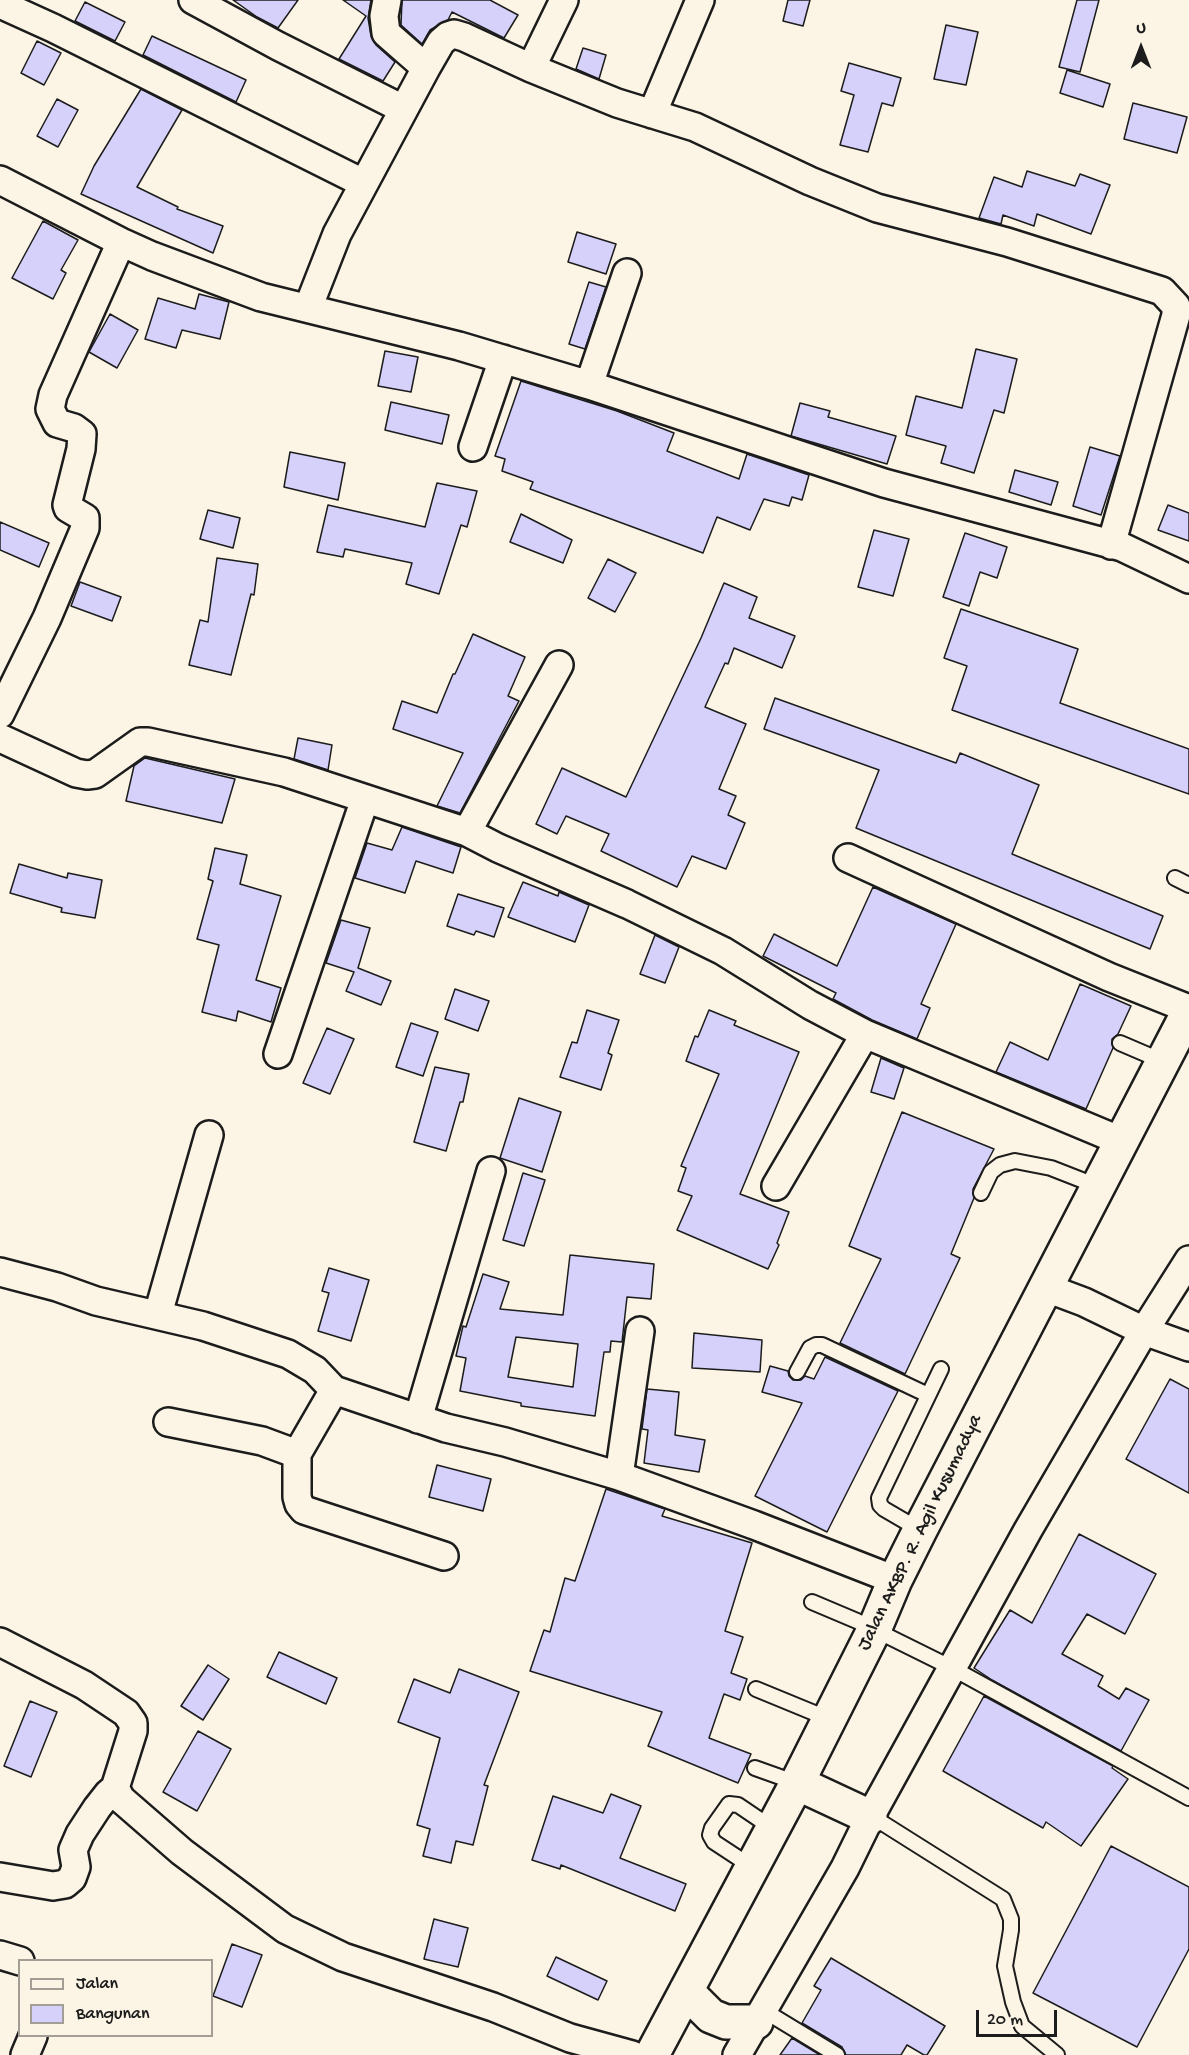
<!DOCTYPE html>
<style>
body{margin:0}
#map{position:relative;width:1189px;height:2055px;overflow:hidden;background:#fcf5e5;font-family:"Gochi Hand",sans-serif}
canvas{display:block}
.legend{position:absolute;left:18px;top:1959px;width:195px;height:78px;box-sizing:border-box;background:#fcf5e5;border:2px solid #a29e95;margin:0;padding:8px 10px;list-style:none;font-size:18px;color:#1c1c1c}
.legend li{display:flex;align-items:center;gap:12px;height:30px}
.legend b{width:30px;border:2px solid #a29e95}
.north{position:absolute;left:1111px;top:18px;width:60px;height:60px;-webkit-text-stroke:4px #fcf5e5;paint-order:stroke;rotate:0deg;font-size:16px;font-weight:700;line-height:24px;text-align:center;color:#1c1c1c}
.north::after{content:'';display:block;margin:auto;width:21px;height:27px;background:#1c1c1c;clip-path:polygon(50% 0,100% 100%,50% 72%,0 100%)}
.scale{position:absolute;left:976px;top:2010px;width:81px;height:27px;box-sizing:border-box;border:3px solid #1c1c1c;border-top:0;padding-left:8px;font-size:18px;line-height:21px;white-space:nowrap;color:#1c1c1c;-webkit-text-stroke:4px #fcf5e5;paint-order:stroke}
</style>
<div id="map">
<canvas width="1189" height="2055"></canvas>
<ul class="legend">
<li><b style="height:8px;background:#fcf5e5"></b>Jalan</li>
<li><b style="height:16px;background:#d5d1fa"></b>Bangunan</li>
</ul>
<div class="north">U</div>
<div class="scale">20 m</div>
</div>
<script>
const g = document.querySelector('canvas').getContext('2d');
g.lineJoin = 'round';
function paint(path, color) { g.fillStyle = color; g.fill(path, 'evenodd'); }
const poly = rows => new Path2D(rows.map(r => 'M' + r).join(''));
function stroke(path, color, width, dash) { g.strokeStyle = color; g.lineWidth = width; g.lineCap = dash ? 'butt' : 'round'; g.setLineDash(dash || []); g.stroke(path); }
function drawText(font, color, halo, rows, align = 'center') {
  g.font = font + ' "Gochi Hand",sans-serif'; g.lineWidth = 5; g.setLineDash([]); g.textBaseline = 'middle'; g.strokeStyle = halo; g.fillStyle = color; for (const [text, x, y, turn = 0] of rows) {
    g.save(); g.translate(x, y); g.rotate((+turn || 0) * Math.PI / 180); g.textAlign = isNaN(turn) ? turn : align; if (halo) g.strokeText(text, 0, 0); g.fillText(text, 0, 0); g.restore();
  }
}
const building = poly([
 [233,0,298,0,278,28,257,17,233,0],
 [343,0,371,0,368,18,371,36,376,45,395,62,383,81,339,59,366,16,343,0],
 [402,0,490,0,518,15,504,38,452,12,448,20,430,30,422,44,401,25,402,0],
 [788,0,810,0,803,26,783,21,788,0],
 [1077,0,1099,0,1080,72,1059,67,1077,0],
 [85,2,125,22,115,41,75,21,85,2],
 [946,25,978,32,966,85,934,79,946,25],
 [152,36,246,80,236,102,143,55,152,36],
 [37,41,61,53,44,85,21,73,37,41],
 [583,48,606,55,599,79,576,69,583,48],
 [849,63,901,78,893,106,882,103,868,152,840,145,854,95,841,91,849,63],
 [1067,70,1110,84,1103,107,1060,93,1067,70],
 [141,89,182,110,137,187,178,207,177,209,223,226,213,253,81,194,94,166,141,89],
 [57,99,78,110,58,147,37,136,57,99],
 [1133,103,1187,117,1177,153,1124,139,1133,103],
 [1027,171,1075,186,1080,174,1110,185,1091,234,1037,214,1034,226,1003,215,1001,224,979,218,994,177,1022,187,1027,171],
 [43,221,78,240,61,270,66,273,53,299,12,278,43,221],
 [577,232,616,244,606,274,568,262,577,232],
 [589,282,606,287,585,349,569,344,589,282],
 [199,294,229,302,220,339,182,330,176,348,145,339,158,298,195,309,199,294],
 [110,314,138,330,117,368,89,352,110,314],
 [976,349,1017,359,1004,413,994,410,974,473,941,463,946,446,906,435,916,396,962,408,976,349],
 [385,351,418,357,411,392,378,386,385,351],
 [521,381,617,411,674,433,667,451,739,479,747,454,809,475,802,500,792,497,789,506,764,499,750,530,717,517,703,553,530,489,533,482,502,471,505,459,495,456,521,381],
 [391,402,449,415,442,444,385,430,391,402],
 [800,403,830,411,828,417,896,436,887,464,791,436,800,403],
 [1090,447,1120,456,1101,515,1073,506,1090,447],
 [290,452,345,463,338,500,284,487,290,452],
 [1015,470,1058,482,1051,505,1009,492,1015,470],
 [437,483,477,491,467,527,461,525,439,594,406,584,412,563,345,549,343,557,317,552,328,505,425,527,437,483],
 [1168,505,1189,513,1189,541,1158,530,1168,505],
 [208,510,240,518,233,548,200,539,208,510],
 [521,514,572,540,563,563,510,542,521,514],
 [0,522,49,543,39,567,0,550,0,522],
 [874,530,909,539,893,596,858,587,874,530],
 [965,533,1007,547,997,578,980,572,969,606,943,597,965,533],
 [217,558,258,564,254,595,251,594,231,675,189,665,200,620,208,622,217,558],
 [608,559,636,573,615,612,588,598,608,559],
 [80,582,121,597,112,621,71,606,80,582],
 [724,583,757,597,749,618,795,636,782,668,734,648,728,664,725,663,705,707,746,724,719,789,736,796,728,815,745,823,726,869,692,856,677,887,601,851,609,834,566,816,557,834,536,824,562,768,626,797,701,638,724,583],
 [961,609,1078,649,1060,703,1189,749,1189,794,952,710,967,666,944,658,961,609],
 [473,634,525,657,508,696,519,701,460,813,437,806,463,753,393,729,402,701,437,713,453,674,455,674,473,634],
 [775,698,956,763,960,753,1039,785,1012,854,1163,916,1150,949,856,828,879,770,764,729,775,698],
 [298,738,332,745,328,770,294,759,298,738],
 [145,758,235,779,222,823,126,801,134,766,145,758],
 [402,827,461,847,453,873,416,861,405,893,355,878,367,843,392,850,402,827],
 [215,848,247,855,240,884,281,896,256,980,281,988,271,1022,238,1011,236,1021,202,1012,219,945,197,939,213,881,208,879,215,848],
 [19,864,67,878,68,873,102,880,95,918,61,912,62,908,10,893,19,864],
 [523,882,558,896,559,892,589,905,575,942,508,917,523,882],
 [873,887,956,924,921,1004,930,1008,917,1039,872,1020,833,999,836,993,763,956,774,934,837,966,873,887],
 [458,894,504,908,494,937,476,931,474,935,447,926,458,894],
 [341,920,370,928,358,968,391,981,381,1005,346,991,354,972,326,963,341,920],
 [655,935,679,947,665,983,640,974,655,935],
 [1080,984,1131,1006,1118,1034,1112,1039,1113,1048,1086,1109,996,1072,1010,1042,1048,1060,1080,984],
 [455,989,489,1001,478,1031,445,1019,455,989],
 [587,1010,619,1020,608,1053,612,1055,601,1090,560,1077,572,1042,577,1043,587,1010],
 [709,1010,736,1021,734,1025,799,1052,740,1194,789,1212,777,1243,779,1245,768,1269,677,1230,692,1196,678,1191,686,1168,681,1166,719,1074,686,1061,695,1036,698,1037,709,1010],
 [411,1023,438,1032,423,1076,396,1067,411,1023],
 [327,1028,354,1039,330,1094,303,1083,327,1028],
 [881,1058,904,1068,894,1099,871,1092,881,1058],
 [435,1067,469,1074,463,1102,460,1102,446,1151,414,1142,435,1067],
 [519,1098,561,1112,542,1172,500,1158,519,1098],
 [902,1112,994,1149,973,1189,974,1198,951,1254,960,1258,905,1374,840,1343,881,1259,849,1246,902,1112],
 [523,1173,545,1180,524,1246,503,1240,523,1173],
 [570,1255,654,1264,651,1299,627,1297,622,1342,611,1341,610,1352,604,1352,595,1416,521,1406,521,1403,460,1391,466,1358,456,1356,463,1326,466,1327,483,1274,509,1282,500,1309,563,1315,570,1255],
 [516,1337,578,1344,573,1387,508,1377,516,1337],
 [329,1268,369,1280,351,1341,318,1331,329,1293,322,1291,329,1268],
 [694,1333,762,1340,760,1372,692,1368,694,1333],
 [825,1357,898,1391,827,1532,755,1496,802,1403,762,1392,770,1366,788,1371,789,1376,793,1380,801,1380,805,1376,814,1379,825,1357],
 [1170,1379,1189,1389,1189,1493,1126,1459,1170,1379],
 [647,1389,679,1392,675,1435,705,1440,699,1472,644,1463,648,1430,642,1429,647,1389],
 [437,1465,491,1479,483,1511,429,1497,437,1465],
 [606,1489,665,1509,662,1516,752,1543,725,1631,743,1637,731,1673,747,1679,740,1700,724,1694,709,1738,751,1754,738,1783,648,1746,662,1712,530,1671,544,1630,550,1632,565,1578,575,1581,606,1489],
 [1079,1534,1156,1574,1125,1634,1087,1614,1062,1654,1103,1676,1098,1686,1119,1699,1126,1688,1149,1700,1121,1751,992,1680,974,1668,1010,1610,1032,1623,1079,1534],
 [279,1652,337,1678,326,1704,267,1677,279,1652],
 [208,1665,229,1679,203,1720,181,1706,208,1665],
 [459,1669,519,1692,484,1785,488,1786,473,1845,456,1841,451,1863,423,1856,430,1829,417,1825,440,1738,398,1722,414,1679,450,1693,459,1669],
 [984,1696,1113,1766,1112,1768,1128,1779,1081,1846,1046,1822,1043,1828,943,1771,984,1696],
 [30,1701,57,1712,31,1777,4,1766,30,1701],
 [198,1731,231,1749,197,1811,163,1792,198,1731],
 [611,1794,641,1806,620,1858,686,1884,675,1911,561,1865,560,1869,532,1860,553,1796,603,1813,611,1794],
 [1111,1846,1189,1887,1189,1949,1137,2047,1033,1993,1111,1846],
 [434,1919,468,1928,458,1967,424,1959,434,1919],
 [232,1944,262,1955,242,2007,213,1996,232,1944],
 [556,1957,607,1981,598,2000,547,1976,556,1957],
 [831,1958,945,2026,927,2055,924,2055,907,2045,901,2055,846,2055,842,2047,802,2023,821,1990,814,1986,831,1958],
 [792,2038,820,2055,780,2055,792,2038]
]);
paint(building, '#d5d1fa');
stroke(building, '#1c1c1c', 1.5);
const service = poly([
 [1175,878,1189,885],
 [1120,1043,1162,1061],
 [981,1193,991,1172,1000,1165,1015,1161,1051,1168,1097,1186],
 [797,1372,810,1348,816,1345,822,1345,928,1395],
 [920,1530,884,1509,880,1505,879,1498,941,1369],
 [812,1602,857,1621,952,1668,1189,1798],
 [756,1689,829,1719],
 [755,1768,797,1783],
 [870,1817,884,1824,1003,1899,1011,1919,1011,1930,1005,1966,1013,2002,1022,2026,1057,2055],
 [752,1867,714,1842,710,1835,712,1828,729,1804,738,1805,772,1828],
 [763,2010,837,2055]
]);
const minor = poly([
 [193,0,278,46,403,109],
 [0,4,53,28,363,183],
 [426,68,441,42,448,36,454,34,464,37,531,68,564,0],
 [531,68,617,103,695,127,810,181,877,208,1007,242,1162,291,1176,306,1176,315,1111,545],
 [652,114,700,0],
 [0,180,121,242,152,256,261,297,459,346,589,385,884,483,1122,547,1189,579],
 [308,308,337,234,426,68,386,33,384,16,387,0],
 [589,385,627,273],
 [473,447,503,359],
 [0,714,47,618,85,528,85,518,68,508,67,505,81,449,82,434,74,428,57,423,50,409,53,395,121,242],
 [0,738,76,773,87,775,95,774,140,742,148,742,284,772,467,832,498,848,627,904,723,951,810,1005,865,1034,1121,1141],
 [467,832,559,665],
 [848,858,1109,977,1189,1009],
 [278,1054,365,799],
 [776,1186,865,1034],
 [0,1272,57,1287,96,1301,203,1326,288,1354,315,1370,334,1390,446,1428,505,1442,619,1476,754,1525,895,1580],
 [1044,1287,1084,1302,1144,1331,1189,1347],
 [158,1314,209,1135],
 [418,1419,491,1171],
 [168,1422,262,1441,297,1454,334,1390],
 [297,1454,297,1497,299,1504,304,1510,444,1556],
 [619,1476,640,1331],
 [0,1642,84,1685,126,1713,133,1723,133,1731,115,1788,121,1799,182,1852,285,1929,343,1957,493,2007,570,2038,632,2055],
 [0,1877,53,1886,65,1884,72,1878,76,1867,73,1850,80,1834,97,1808,108,1794,115,1788],
 [0,1955,20,1961],
 [25,2055,33,2036],
 [737,2055,845,1868,870,1817,1028,1530,1144,1331,1189,1260]
]);
const secondary = poly([
 [797,1783,870,1817],
 [686,1991,711,2016,726,2022,756,2022],
 [652,2055,797,1783,874,1630,895,1580,920,1530,1189,1011]
]);
stroke(service, '#1c1c1c', 18);
stroke(minor, '#1c1c1c', 32);
stroke(secondary, '#1c1c1c', 38);
stroke(service, '#fcf5e5', 14);
stroke(minor, '#fcf5e5', 27);
stroke(secondary, '#fcf5e5', 33);
drawText('20px', '#1c1c1c', '#fcf5e5', [
 ["Jalan AKBP. R. Agil Kusumadya",921,1533,-64]
]);
</script>
